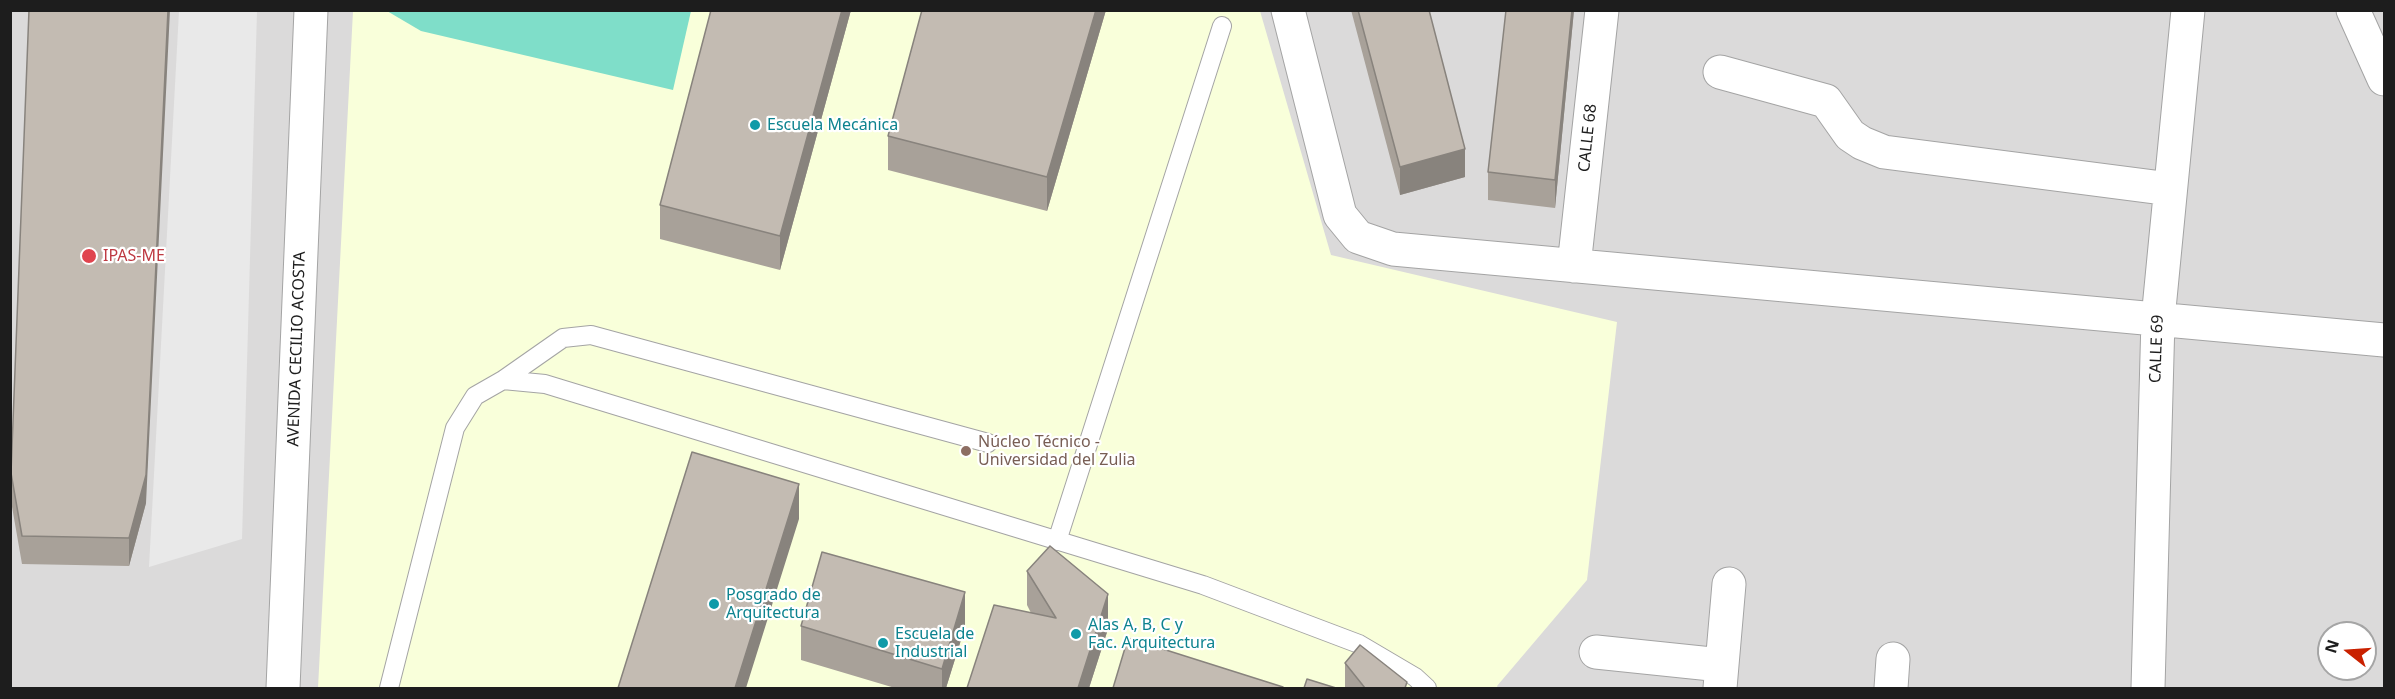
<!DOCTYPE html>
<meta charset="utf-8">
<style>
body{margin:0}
#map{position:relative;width:2395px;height:699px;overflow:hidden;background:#eeece2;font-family:"Noto Sans",sans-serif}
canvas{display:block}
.frame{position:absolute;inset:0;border:12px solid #1d1d1d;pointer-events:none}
.north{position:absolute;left:2317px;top:621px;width:60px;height:60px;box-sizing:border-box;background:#fff;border:2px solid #a5a5a5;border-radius:50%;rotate:287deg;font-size:16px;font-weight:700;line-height:24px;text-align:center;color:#1d1d1d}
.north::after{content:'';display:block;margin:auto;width:21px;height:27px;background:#c92100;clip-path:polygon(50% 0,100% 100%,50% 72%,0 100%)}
</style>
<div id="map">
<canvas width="2395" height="699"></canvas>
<div class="frame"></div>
<div class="north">N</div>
</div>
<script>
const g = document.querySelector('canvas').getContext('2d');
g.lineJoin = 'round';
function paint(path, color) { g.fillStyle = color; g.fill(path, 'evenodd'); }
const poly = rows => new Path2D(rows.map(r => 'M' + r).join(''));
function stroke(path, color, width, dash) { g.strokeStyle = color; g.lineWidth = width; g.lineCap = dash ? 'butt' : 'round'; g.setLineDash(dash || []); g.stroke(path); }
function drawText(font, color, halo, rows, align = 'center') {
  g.font = font + ' "Noto Sans",sans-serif'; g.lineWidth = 4.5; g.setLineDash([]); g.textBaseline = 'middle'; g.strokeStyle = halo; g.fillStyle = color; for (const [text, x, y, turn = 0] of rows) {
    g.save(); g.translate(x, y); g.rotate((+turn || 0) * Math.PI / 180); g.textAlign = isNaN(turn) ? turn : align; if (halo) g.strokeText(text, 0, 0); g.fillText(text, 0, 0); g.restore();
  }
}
paint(poly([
 [10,11,2384,11,2384,688,11,688],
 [2329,633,2365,633,2365,669,2329,669]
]), '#dbdada');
paint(poly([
 [353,11,1260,11,1331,255,1617,322,1587,580,1497,686,1498,688,318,688]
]), '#f9ffda');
paint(poly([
 [387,11,691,11,673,90,421,31]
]), '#7fdec9');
paint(poly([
 [179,11,257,11,242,539,149,567]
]), '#e9e9e9');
const lane = poly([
 [503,380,563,338,591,335,988,443],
 [1057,541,1222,26],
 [389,688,455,428,475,396,503,380,545,384,1203,585,1359,644,1415,677,1427,688]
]);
const street = poly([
 [1288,10,1340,215,1358,237,1393,249,2384,340],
 [2353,10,2384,79],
 [1720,72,1826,101,1850,135,1862,143,1884,152,2170,189],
 [1574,266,1602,10],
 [1596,652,1721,665],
 [283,688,311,10],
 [1720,688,1729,584],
 [1891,688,1893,659],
 [2148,688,2158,319,2188,10]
]);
stroke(lane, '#a4a4a4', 20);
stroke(street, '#a4a4a4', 35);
stroke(lane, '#fff', 18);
stroke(street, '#fff', 33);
paint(poly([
 [711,10,851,10,780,270,660,239,660,205],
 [922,10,1106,10,1047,211,888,170,888,136],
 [1351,10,1429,10,1465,177,1400,195],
 [1574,10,1555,208,1488,200,1488,172],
 [11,473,146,503,129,566,22,564,11,501],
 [1027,571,1108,629,1089,688,967,688,1031,613,1027,605],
 [801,626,965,627,946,688,895,688,801,660],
 [1345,663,1407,688,1345,688]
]), '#a8a199');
paint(poly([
 [168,10,170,10,146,503,129,566,129,538],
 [842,10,851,10,780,270,780,236],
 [1096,10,1106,10,1047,211,1047,177],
 [1572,10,1574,10,1555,208,1555,180],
 [1465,149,1465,177,1400,195,1400,167],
 [799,484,799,519,746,688,735,688],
 [965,592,965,627,946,688,942,688,942,669],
 [1108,594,1108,629,1089,688,1078,688]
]), '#88837d');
const building = poly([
 [29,10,168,10,146,475,129,538,22,536,11,473,29,10],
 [711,10,842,10,780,236,660,205,711,10],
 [922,10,1096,10,1047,177,888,136,922,10],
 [1358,10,1429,10,1465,149,1400,167,1358,10],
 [1506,10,1572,10,1555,180,1488,172,1506,10],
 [692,452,799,484,735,688,618,688,692,452],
 [1050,546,1108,594,1078,688,967,688,994,605,1056,618,1027,571,1050,546],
 [822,552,965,592,942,669,801,626,822,552],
 [1128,638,1283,687,1283,688,1113,688,1128,638],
 [1360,645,1407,682,1405,688,1365,688,1345,663,1360,645],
 [1307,679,1336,688,1304,688,1307,679]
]);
paint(building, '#c3bbb2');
stroke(building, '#88837d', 1.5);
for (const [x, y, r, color] of [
 [755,125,6,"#0f9aa8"],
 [89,256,8,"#e0444e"],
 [966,451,6,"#8d6e63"],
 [714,604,6,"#0f9aa8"],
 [1076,634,6,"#0f9aa8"],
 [883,643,6,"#0f9aa8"]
]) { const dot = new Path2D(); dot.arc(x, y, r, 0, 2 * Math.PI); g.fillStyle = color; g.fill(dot); stroke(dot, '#fff', 2); }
drawText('16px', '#0d838f', '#fff', [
 ["Escuela Mecánica",767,125],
 ["Posgrado de",726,595],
 ["Arquitectura",726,613],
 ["Alas A, B, C y",1088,625],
 ["Fac. Arquitectura",1088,643],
 ["Escuela de",895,634],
 ["Industrial",895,652]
], 'left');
drawText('16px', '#1d1d1d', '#fff', [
 ["CALLE 68",1588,138,-84],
 ["AVENIDA CECILIO ACOSTA",297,349,-88],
 ["CALLE 69",2157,349,-88]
]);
drawText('16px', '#be3a42', '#fff', [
 ["IPAS-ME",103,256]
], 'left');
drawText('16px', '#785e54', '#fff', [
 ["Núcleo Técnico -",978,442],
 ["Universidad del Zulia",978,460]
], 'left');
</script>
